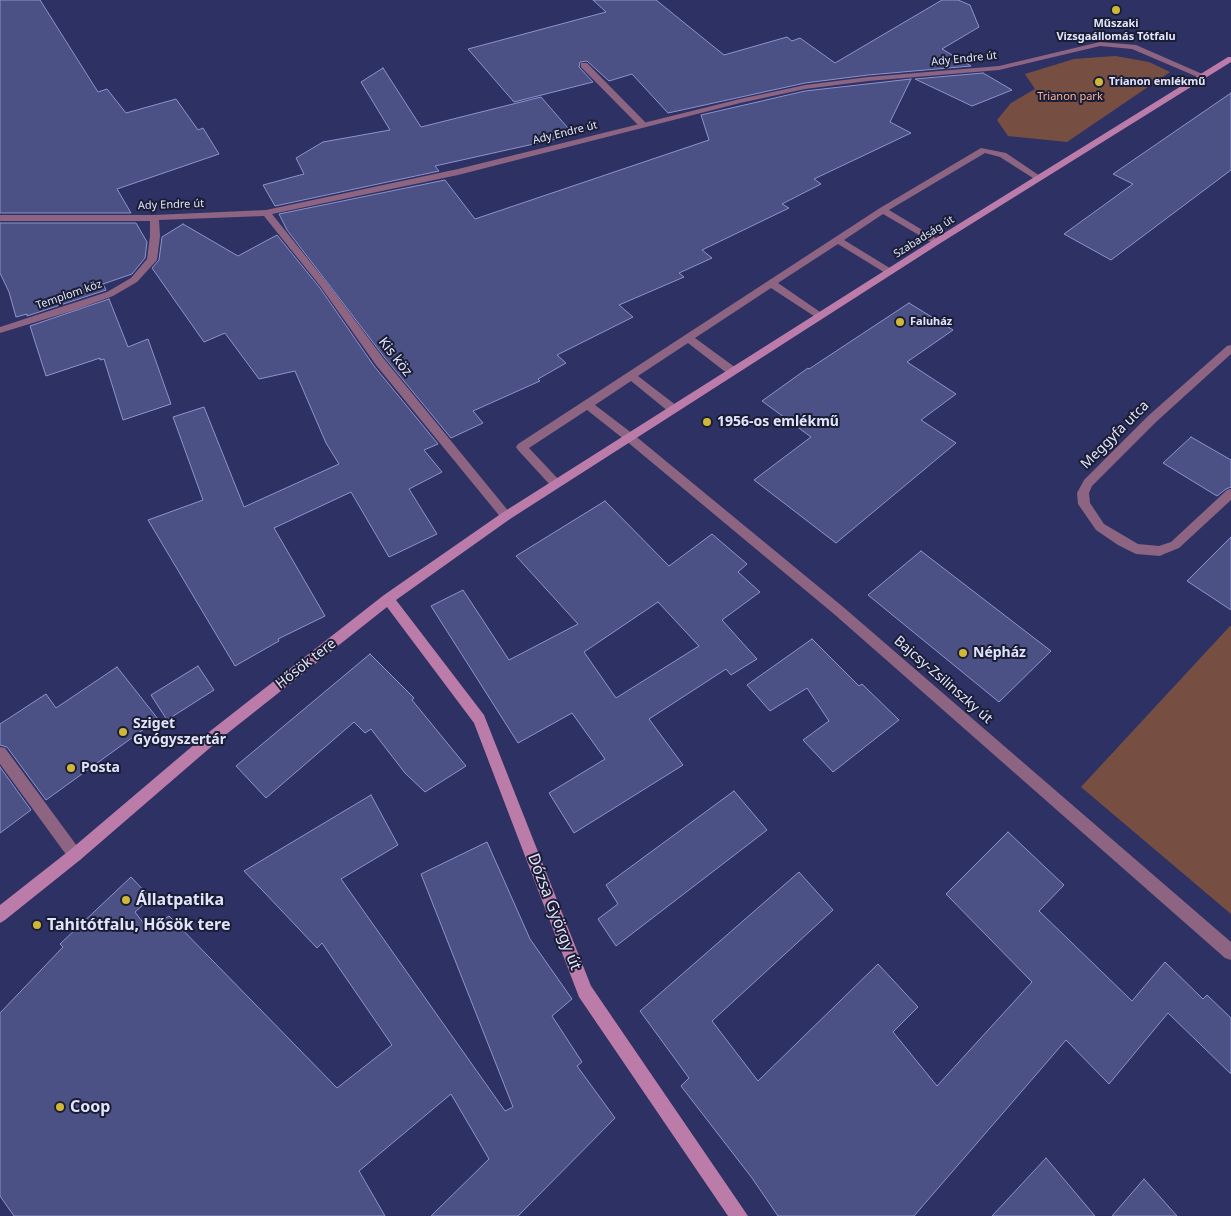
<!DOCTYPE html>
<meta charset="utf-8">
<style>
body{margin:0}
canvas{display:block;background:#2e3164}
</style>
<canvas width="1231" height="1216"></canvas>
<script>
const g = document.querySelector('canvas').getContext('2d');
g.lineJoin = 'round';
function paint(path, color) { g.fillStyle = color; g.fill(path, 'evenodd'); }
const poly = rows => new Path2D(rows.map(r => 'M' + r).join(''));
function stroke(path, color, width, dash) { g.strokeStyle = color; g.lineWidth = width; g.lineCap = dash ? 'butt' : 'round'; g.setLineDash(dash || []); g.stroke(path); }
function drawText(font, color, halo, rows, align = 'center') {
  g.font = font + ' "Noto Sans",sans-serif'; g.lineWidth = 4; g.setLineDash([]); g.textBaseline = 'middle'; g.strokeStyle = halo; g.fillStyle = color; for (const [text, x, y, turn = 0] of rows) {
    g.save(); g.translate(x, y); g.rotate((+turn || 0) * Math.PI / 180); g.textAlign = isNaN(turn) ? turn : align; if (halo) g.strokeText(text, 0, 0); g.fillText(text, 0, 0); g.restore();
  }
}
paint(poly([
 [1115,56,1149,62,1170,72,1067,142,1008,136,997,120,1011,103,1035,89,1025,74,1074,59],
 [1230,626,1231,627,1231,914,1081,787]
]), '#774f42');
const building = poly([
 [0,0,40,0,98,92,107,89,126,113,176,99,198,130,203,128,219,154,117,189,131,213,0,213,0,0],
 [593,0,656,0,724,55,787,37,792,41,800,38,835,63,942,0,958,0,970,5,979,27,942,49,971,66,868,75,805,83,668,113,632,74,609,81,587,61,580,62,579,67,593,82,514,102,468,49,606,12,593,0],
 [383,68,421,127,541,97,574,135,435,166,439,171,275,206,263,185,304,174,296,158,323,142,390,130,361,82,383,68],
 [983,73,1012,90,972,106,915,79,983,73],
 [911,79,890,122,911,133,814,179,821,184,782,204,789,208,702,250,712,258,679,273,684,277,619,305,633,317,557,355,566,363,538,379,540,381,473,411,483,423,451,438,385,358,287,230,279,214,445,180,475,219,709,140,701,115,805,91,911,79],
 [1231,93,1231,170,1111,260,1064,234,1133,184,1113,174,1231,93],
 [0,223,136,223,147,242,145,258,132,274,103,284,106,290,27,316,27,314,16,317,9,292,0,273,0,223],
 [183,224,238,256,277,235,320,288,374,366,438,444,424,450,442,472,409,489,437,534,389,557,351,492,274,528,325,616,278,639,279,641,235,666,148,520,203,500,173,417,204,407,244,507,339,464,326,443,295,371,259,379,225,333,204,342,152,268,159,260,162,237,183,224],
 [109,299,128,347,148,339,171,404,123,420,104,359,100,360,100,358,46,376,30,326,109,299],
 [909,303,953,330,907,362,956,394,921,420,956,443,836,543,754,480,811,437,762,401,808,368,809,369,909,303],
 [1191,437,1231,460,1231,487,1226,489,1217,496,1163,463,1191,437],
 [605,501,669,566,712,534,747,564,738,572,760,592,722,620,757,659,731,675,726,669,649,719,683,765,574,833,549,793,605,759,572,713,518,743,431,606,463,590,509,660,578,624,516,556,605,501],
 [658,602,699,646,616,698,584,652,658,602],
 [1231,537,1231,610,1187,581,1231,537],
 [921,551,1051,651,999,702,868,595,921,551],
 [812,639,859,686,862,684,899,720,833,772,803,740,829,721,807,688,770,711,747,685,812,639],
 [370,654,414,698,412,700,466,766,425,792,405,773,371,729,365,733,354,722,266,798,236,766,370,654],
 [198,666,214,690,167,720,151,695,198,666],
 [117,667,158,719,46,800,7,747,0,745,0,724,46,694,56,708,117,667],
 [0,767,31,810,0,833,0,767],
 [734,791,767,830,616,946,598,919,618,904,606,885,734,791],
 [371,795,398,845,341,879,505,1111,513,1107,421,874,487,842,530,939,572,999,552,1016,582,1062,577,1066,615,1118,518,1216,431,1216,489,1159,451,1094,359,1171,385,1216,14,1216,0,1196,0,1013,63,947,60,944,131,877,151,898,135,912,148,929,169,916,337,1088,392,1045,322,943,317,948,244,871,371,795],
 [1008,832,1064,885,1039,911,1132,1001,1165,962,1203,999,1207,995,1231,1018,1231,1074,1168,1013,1109,1084,1066,1040,914,1216,778,1216,752,1178,681,1086,689,1078,640,1011,799,872,833,910,712,1021,758,1081,878,964,918,1007,893,1032,937,1086,1032,982,946,894,1008,832],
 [1046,1158,1095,1216,992,1216,1046,1158],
 [1144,1179,1177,1216,1112,1216,1144,1179]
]);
paint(building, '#4b5085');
stroke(building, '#8c93ce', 1);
paint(poly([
 [581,63,587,63,646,123,646,127,640,127,581,67,581,63],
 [981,148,1006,153,1043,178,1036,180,1000,157,985,153,889,210,939,240,941,242,936,245,883,214,844,240,893,270,893,274,887,274,838,244,778,283,823,314,823,318,817,318,771,288,695,338,736,368,737,371,736,374,728,374,688,343,638,376,677,406,678,409,677,412,669,412,631,381,595,405,633,434,634,437,633,440,625,440,587,410,529,448,559,480,561,483,559,486,551,486,518,450,516,447,518,444,880,208,981,148]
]), '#8d6481');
paint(poly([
 [1100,42,1136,45,1207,76,1200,78,1132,49,1100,46,999,70,868,81,805,89,740,103,458,175,272,214,327,283,384,359,510,513,512,516,510,519,506,521,502,519,376,365,321,287,264,216,159,220,160,236,157,260,137,282,113,296,75,310,0,333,0,327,107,292,131,278,147,259,150,236,150,221,0,221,0,215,154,215,266,210,458,169,740,99,805,85,868,77,999,66,1100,42],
 [1231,345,1231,354,1156,422,1092,486,1089,493,1090,503,1104,524,1138,544,1159,546,1171,542,1227,490,1231,489,1231,500,1179,548,1164,554,1160,556,1136,554,1118,545,1096,530,1078,504,1077,493,1084,480,1148,416,1227,346,1231,345],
 [629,433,633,434,842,606,1231,942,1231,960,1225,958,834,614,625,440,624,437,629,433],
 [0,747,5,748,80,850,82,855,80,860,75,862,70,860,0,764,0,747]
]), '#8d6481');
paint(poly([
 [1228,57,1231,57,1231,62,939,244,510,519,396,600,484,715,591,986,748,1216,728,1216,579,997,474,723,387,607,219,740,80,860,5,920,0,923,0,905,70,850,209,732,384,595,502,513,933,240,1228,57]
]), '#bc7ca9');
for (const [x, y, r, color] of [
 [1116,10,5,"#d0b837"],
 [1099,82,5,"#d0b837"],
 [900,322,5,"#d0b837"],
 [707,422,5,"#d0b837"],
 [963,653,5,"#d0b837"],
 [123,732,5,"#d0b837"],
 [71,768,5,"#d0b837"],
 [126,900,5,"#d0b837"],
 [37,925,5,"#d0b837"],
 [60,1107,5,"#d0b837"]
]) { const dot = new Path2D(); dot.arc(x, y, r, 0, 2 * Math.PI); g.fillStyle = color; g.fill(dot); stroke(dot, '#1a1d33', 2); }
drawText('bold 11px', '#e0e4fd', '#1a1d33', [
 ["Műszaki",1116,24,"center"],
 ["Vizsgaállomás Tótfalu",1116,37,"center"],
 ["Trianon emlékmű",1109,82],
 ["Faluház",910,322]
], 'left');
drawText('11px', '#e0e4fd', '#1a1d33', [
 ["Ady Endre út",964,59,-6],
 ["Ady Endre út",565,133,-14],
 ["Ady Endre út",171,205,-2],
 ["Szabadság út",924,237,-32],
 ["Templom köz",69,295,-19]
]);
drawText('11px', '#f9af98', '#1a1d33', [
 ["Trianon park",1070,97]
]);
drawText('14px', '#e0e4fd', '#1a1d33', [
 ["Kis köz",395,357,52],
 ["Meggyfa utca",1115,435,-45],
 ["Hősök tere",306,664,-38],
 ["Bajcsy-Zsilinszky út",943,680,41]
]);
drawText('bold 14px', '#e0e4fd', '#1a1d33', [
 ["1956-os emlékmű",717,422],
 ["Népház",973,653],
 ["Sziget",133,724],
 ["Gyógyszertár",133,740],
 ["Posta",81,768]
], 'left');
drawText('bold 16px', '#e0e4fd', '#1a1d33', [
 ["Állatpatika",136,900],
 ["Tahitótfalu, Hősök tere",47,925],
 ["Coop",70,1107]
], 'left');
drawText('16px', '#e0e4fd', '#1a1d33', [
 ["Dózsa György út",554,912,69]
]);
</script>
